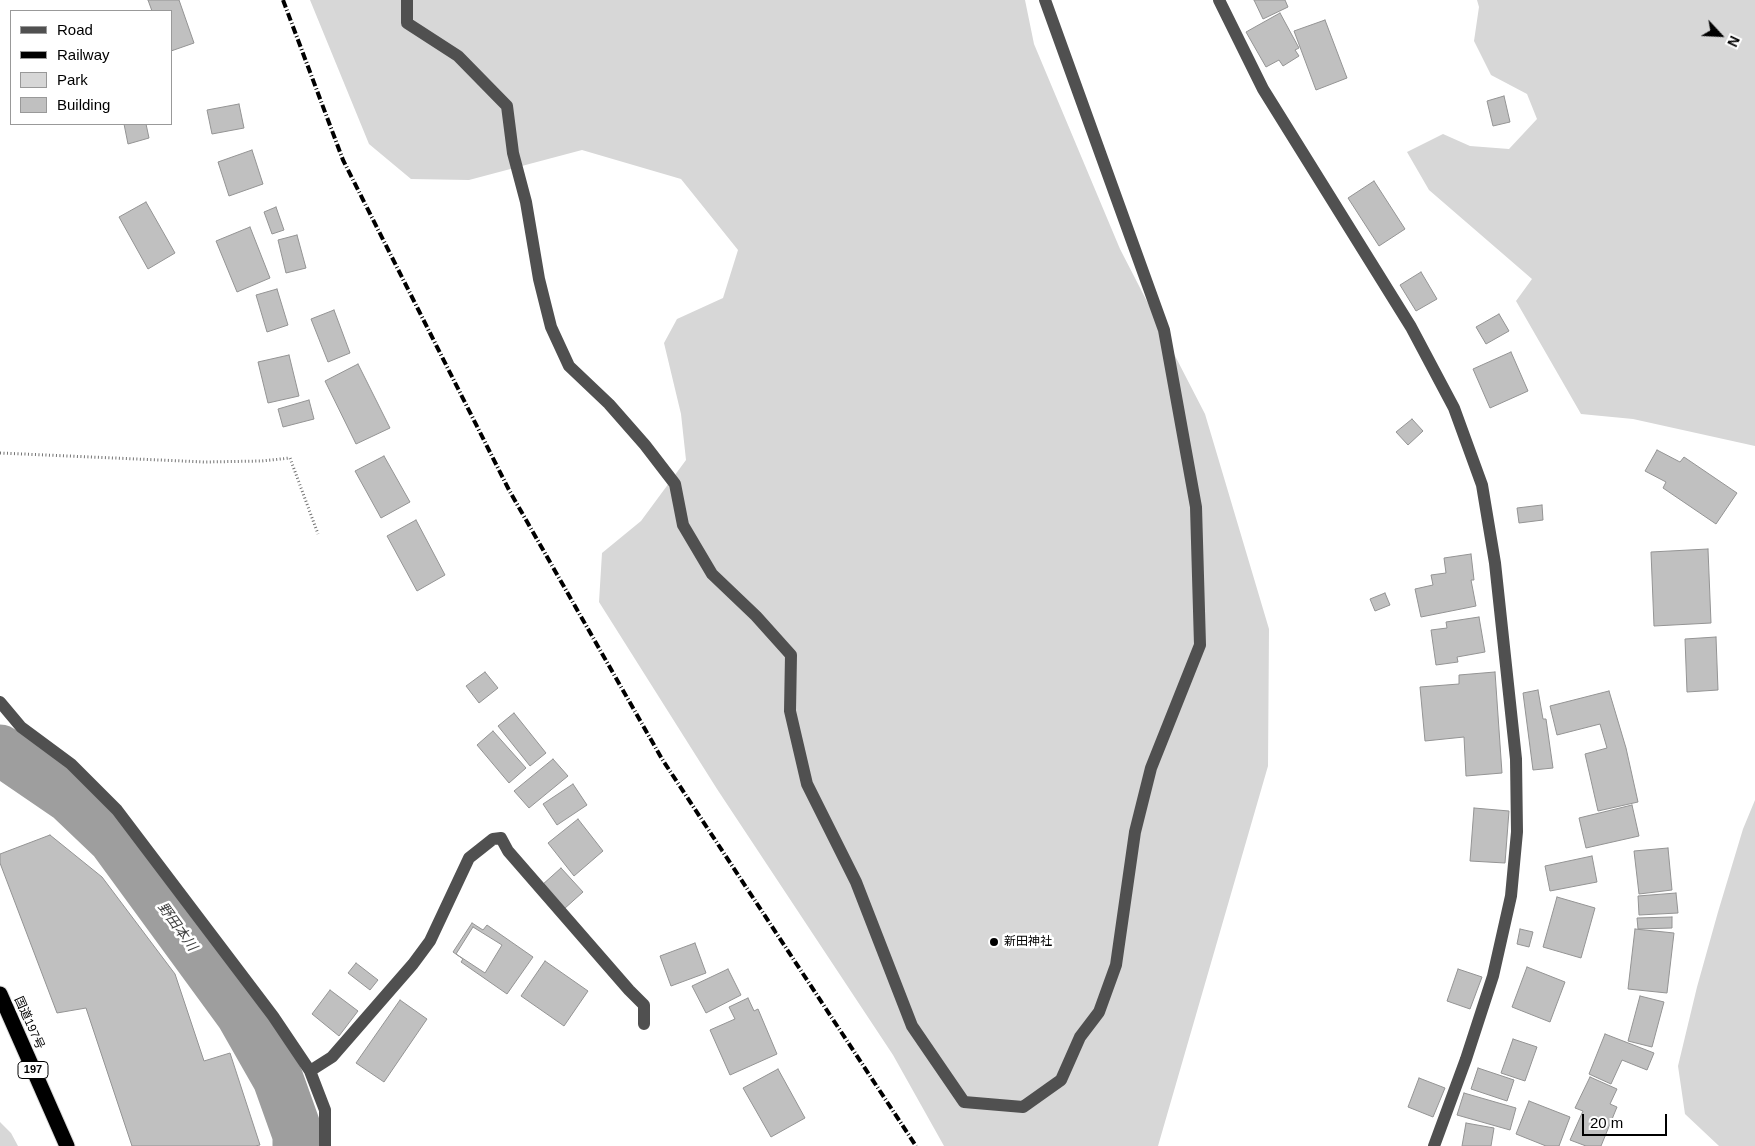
<!DOCTYPE html>
<meta charset="utf-8">
<style>
body{margin:0}
#map{position:relative;width:1755px;height:1146px;overflow:hidden;background:#fff;font-family:Helvetica,sans-serif}
canvas{display:block}
.legend{position:absolute;left:10px;top:10px;width:162px;height:115px;box-sizing:border-box;background:#fff;border:1px solid #999;margin:0;padding:6px 9px;list-style:none;font-size:15px;color:#000}
.legend li{display:flex;align-items:center;gap:10px;height:25px}
.legend b{width:25px;border:1px solid #999}
.north{position:absolute;left:1695px;top:10px;width:50px;height:50px;-webkit-text-stroke:4px #fff;paint-order:stroke;rotate:115deg;font-size:14px;font-weight:700;line-height:20px;text-align:center;color:#000}
.north::after{content:'';display:block;margin:auto;width:18px;height:22px;background:#000;clip-path:polygon(50% 0,100% 100%,50% 72%,0 100%)}
.scale{position:absolute;left:1582px;top:1114px;width:85px;height:22px;box-sizing:border-box;border:2px solid #000;border-top:0;padding-left:6px;font-size:15px;line-height:18px;white-space:nowrap;color:#000;-webkit-text-stroke:4px #fff;paint-order:stroke}
</style>
<div id="map">
<canvas width="1755" height="1146"></canvas>
<ul class="legend">
<li><b style="height:6px;background:#505050"></b>Road</li>
<li><b style="height:6px;background:#000"></b>Railway</li>
<li><b style="height:14px;background:#d7d7d7"></b>Park</li>
<li><b style="height:14px;background:#c0c0c0"></b>Building</li>
</ul>
<div class="north">N</div>
<div class="scale">20 m</div>
</div>
<script>
const g = document.querySelector('canvas').getContext('2d');
g.lineJoin = 'round';
function paint(path, color) { g.fillStyle = color; g.fill(path, 'evenodd'); }
const poly = rows => new Path2D(rows.map(r => 'M' + r).join(''));
function stroke(path, color, width, dash) { g.strokeStyle = color; g.lineWidth = width; g.lineCap = dash ? 'butt' : 'round'; g.setLineDash(dash || []); g.stroke(path); }
function drawText(font, color, halo, rows, align = 'center') {
  g.font = font + ' Helvetica,"Noto Sans JP",sans-serif'; g.lineWidth = 5; g.setLineDash([]); g.textBaseline = 'middle'; g.strokeStyle = halo; g.fillStyle = color; for (const [text, x, y, turn = 0] of rows) {
    g.save(); g.translate(x, y); g.rotate((+turn || 0) * Math.PI / 180); g.textAlign = isNaN(turn) ? turn : align; if (halo) g.strokeText(text, 0, 0); g.fillText(text, 0, 0); g.restore();
  }
}
paint(poly([
 [310,0,1025,0,1034,44,1120,249,1205,414,1269,629,1268,766,1158,1146,944,1146,893,1055,717,789,599,602,602,553,641,521,686,460,681,414,664,343,677,319,723,298,738,250,681,179,582,150,469,180,411,179,369,144],
 [1477,0,1755,0,1755,446,1633,419,1581,414,1516,301,1532,279,1429,190,1407,152,1443,134,1470,146,1509,149,1537,119,1527,94,1491,75,1474,41,1479,7],
 [1755,800,1755,1146,1719,1146,1685,1114,1678,1066,1697,987,1718,912,1743,829],
 [0,1122,11,1133,18,1146,0,1146]
]), '#d7d7d7');
stroke(poly([
 [0,750,70,798,113,839,241,1014,278,1079,298,1135,298,1146]
]), '#9e9e9e', 51);
const building = poly([
 [148,0,179,0,194,43,171,51,171,11,152,11,148,0],
 [1254,0,1285,0,1288,7,1263,19,1254,0],
 [1280,13,1299,48,1295,50,1299,56,1283,66,1279,60,1266,67,1246,32,1280,13],
 [1325,20,1347,78,1316,90,1294,31,1325,20],
 [1504,96,1510,122,1493,126,1487,101,1504,96],
 [239,104,244,128,212,134,207,110,239,104],
 [124,124,146,124,149,138,128,144,124,124],
 [252,150,263,184,229,196,218,162,252,150],
 [1374,181,1405,229,1379,246,1348,198,1374,181],
 [146,202,175,253,148,269,119,217,146,202],
 [276,207,284,230,272,234,264,212,276,207],
 [250,227,270,278,237,292,216,241,250,227],
 [297,235,306,268,286,273,278,240,297,235],
 [1421,272,1437,299,1416,311,1400,285,1421,272],
 [277,289,288,325,267,332,256,295,277,289],
 [334,310,350,353,328,362,311,319,334,310],
 [1499,314,1509,331,1486,344,1476,327,1499,314],
 [1511,352,1528,391,1490,408,1473,369,1511,352],
 [289,355,299,396,268,403,258,362,289,355],
 [358,364,390,428,356,444,325,381,358,364],
 [309,400,314,419,283,427,278,409,309,400],
 [1412,419,1423,431,1408,445,1396,432,1412,419],
 [1657,450,1680,462,1684,457,1737,493,1716,524,1663,488,1666,482,1645,471,1657,450],
 [384,456,410,502,381,518,355,471,384,456],
 [1542,505,1543,520,1519,523,1517,508,1542,505],
 [416,520,445,575,417,591,387,536,416,520],
 [1708,549,1711,623,1654,626,1651,552,1708,549],
 [1471,554,1474,580,1471,580,1476,606,1421,617,1415,589,1433,585,1431,575,1446,573,1444,558,1471,554],
 [1385,593,1390,605,1375,611,1370,599,1385,593],
 [1479,617,1485,652,1457,657,1458,662,1436,665,1431,630,1447,628,1446,622,1479,617],
 [1716,637,1718,690,1687,692,1685,639,1716,637],
 [485,672,498,688,479,703,466,686,485,672],
 [1495,672,1502,773,1466,776,1464,737,1425,741,1420,687,1459,684,1459,675,1495,672],
 [1538,690,1543,719,1546,719,1553,768,1533,770,1523,693,1538,690],
 [1609,691,1626,748,1638,802,1598,811,1585,754,1607,748,1600,724,1557,735,1550,706,1609,691],
 [514,713,546,753,530,766,498,726,514,713],
 [493,731,526,768,509,783,477,745,493,731],
 [553,759,568,776,529,808,514,791,553,759],
 [573,784,587,805,557,825,543,804,573,784],
 [1632,805,1639,836,1586,848,1579,818,1632,805],
 [1474,808,1509,811,1505,863,1470,861,1474,808],
 [578,819,603,851,574,876,548,843,578,819],
 [50,835,102,877,175,974,204,1061,230,1053,260,1145,255,1146,132,1146,86,1008,57,1013,0,863,0,854,50,835],
 [1668,848,1672,890,1639,894,1634,851,1668,848],
 [1592,856,1597,882,1550,891,1545,866,1592,856],
 [561,868,583,892,564,909,542,885,561,868],
 [1676,893,1678,913,1639,915,1638,896,1676,893],
 [1557,897,1595,908,1581,958,1543,947,1557,897],
 [1672,917,1672,928,1638,929,1637,918,1672,917],
 [472,923,483,930,487,925,533,957,507,994,461,962,463,959,453,952,472,923],
 [473,927,502,945,485,973,456,954,473,927],
 [1520,929,1533,932,1529,947,1517,944,1520,929],
 [1635,929,1674,933,1667,993,1628,989,1635,929],
 [695,943,706,973,671,986,660,956,695,943],
 [545,961,588,991,564,1026,521,996,545,961],
 [356,963,378,980,370,990,348,973,356,963],
 [1527,967,1565,982,1550,1022,1512,1007,1527,967],
 [728,969,741,995,706,1013,692,986,728,969],
 [1458,969,1482,977,1470,1009,1447,1001,1458,969],
 [330,990,358,1011,339,1036,312,1014,330,990],
 [1640,996,1664,1002,1652,1047,1628,1041,1640,996],
 [748,998,754,1011,758,1009,777,1054,730,1075,710,1030,735,1019,729,1007,748,998],
 [400,1000,427,1019,384,1082,356,1063,400,1000],
 [1605,1034,1654,1053,1647,1070,1622,1060,1611,1084,1589,1074,1605,1034],
 [1513,1039,1537,1047,1525,1081,1501,1073,1513,1039],
 [1478,1068,1514,1080,1507,1101,1471,1089,1478,1068],
 [778,1069,805,1118,771,1137,743,1088,778,1069],
 [1590,1077,1617,1089,1610,1104,1617,1107,1601,1146,1586,1146,1570,1140,1583,1111,1575,1108,1590,1077],
 [1419,1078,1445,1088,1433,1117,1408,1107,1419,1078],
 [1464,1093,1516,1108,1510,1130,1457,1115,1464,1093],
 [1529,1101,1570,1117,1559,1146,1546,1146,1516,1134,1529,1101],
 [1466,1123,1494,1128,1491,1146,1462,1146,1466,1123]
]);
paint(building, '#c0c0c0');
stroke(building, '#949494', 1);
const highway = poly([
 [0,994,67,1146]
]);
stroke(highway, '#dbdbdb', 17);
stroke(poly([
 [0,453,205,462,262,461,290,458,318,534]
]), '#727272', 3, [1, 2.5]);
stroke(poly([
 [407,0,407,23,458,56,507,106,513,153,526,202,539,279,551,327,569,366,609,404,645,445,675,484,683,525,712,574,756,616,791,655,790,711,807,784,856,882,912,1026,964,1102,1023,1107,1061,1080,1080,1037,1099,1012,1116,965,1135,832,1151,768,1200,645,1196,507,1164,330,1045,0],
 [1219,0,1263,89,1411,327,1454,408,1482,485,1495,563,1516,759,1517,832,1511,896,1493,976,1466,1059,1434,1146],
 [0,702,21,727,71,764,117,810,273,1016,310,1071,325,1110,325,1146],
 [310,1071,332,1057,413,964,430,941,469,858,493,839,501,838,508,851,629,990,644,1005,644,1024]
]), '#505050', 12);
stroke(highway, '#000', 15);
stroke(poly([
 [283,0,343,160,509,490,662,759,916,1146]
]), '#000', 4, [8, 2.5, 1, 2.5]);
for (const [x, y, r, color] of [
 [994,942,5,"#000"]
]) { const dot = new Path2D(); dot.arc(x, y, r, 0, 2 * Math.PI); g.fillStyle = color; g.fill(dot); stroke(dot, '#fff', 2); }
for (const [x, y, w] of [
 [33,1070,30]
]) { const box = new Path2D(); box.roundRect(x - w / 2, y - 8.5, w, 17, 4); g.fillStyle = '#fff'; g.fill(box); stroke(box, '#000', 1); }
drawText('bold 11px', '#000', null, [
 ["197",33,1070]
]);
drawText('12px', '#000', '#fff', [
 ["新田神社",1004,942]
], 'left');
drawText('12px', '#000', '#fff', [
 ["国道197号",29,1023,66]
]);
drawText('italic 14px', '#3f3f3f', '#fff', [
 ["野田本川",177,927,54]
]);
</script>
